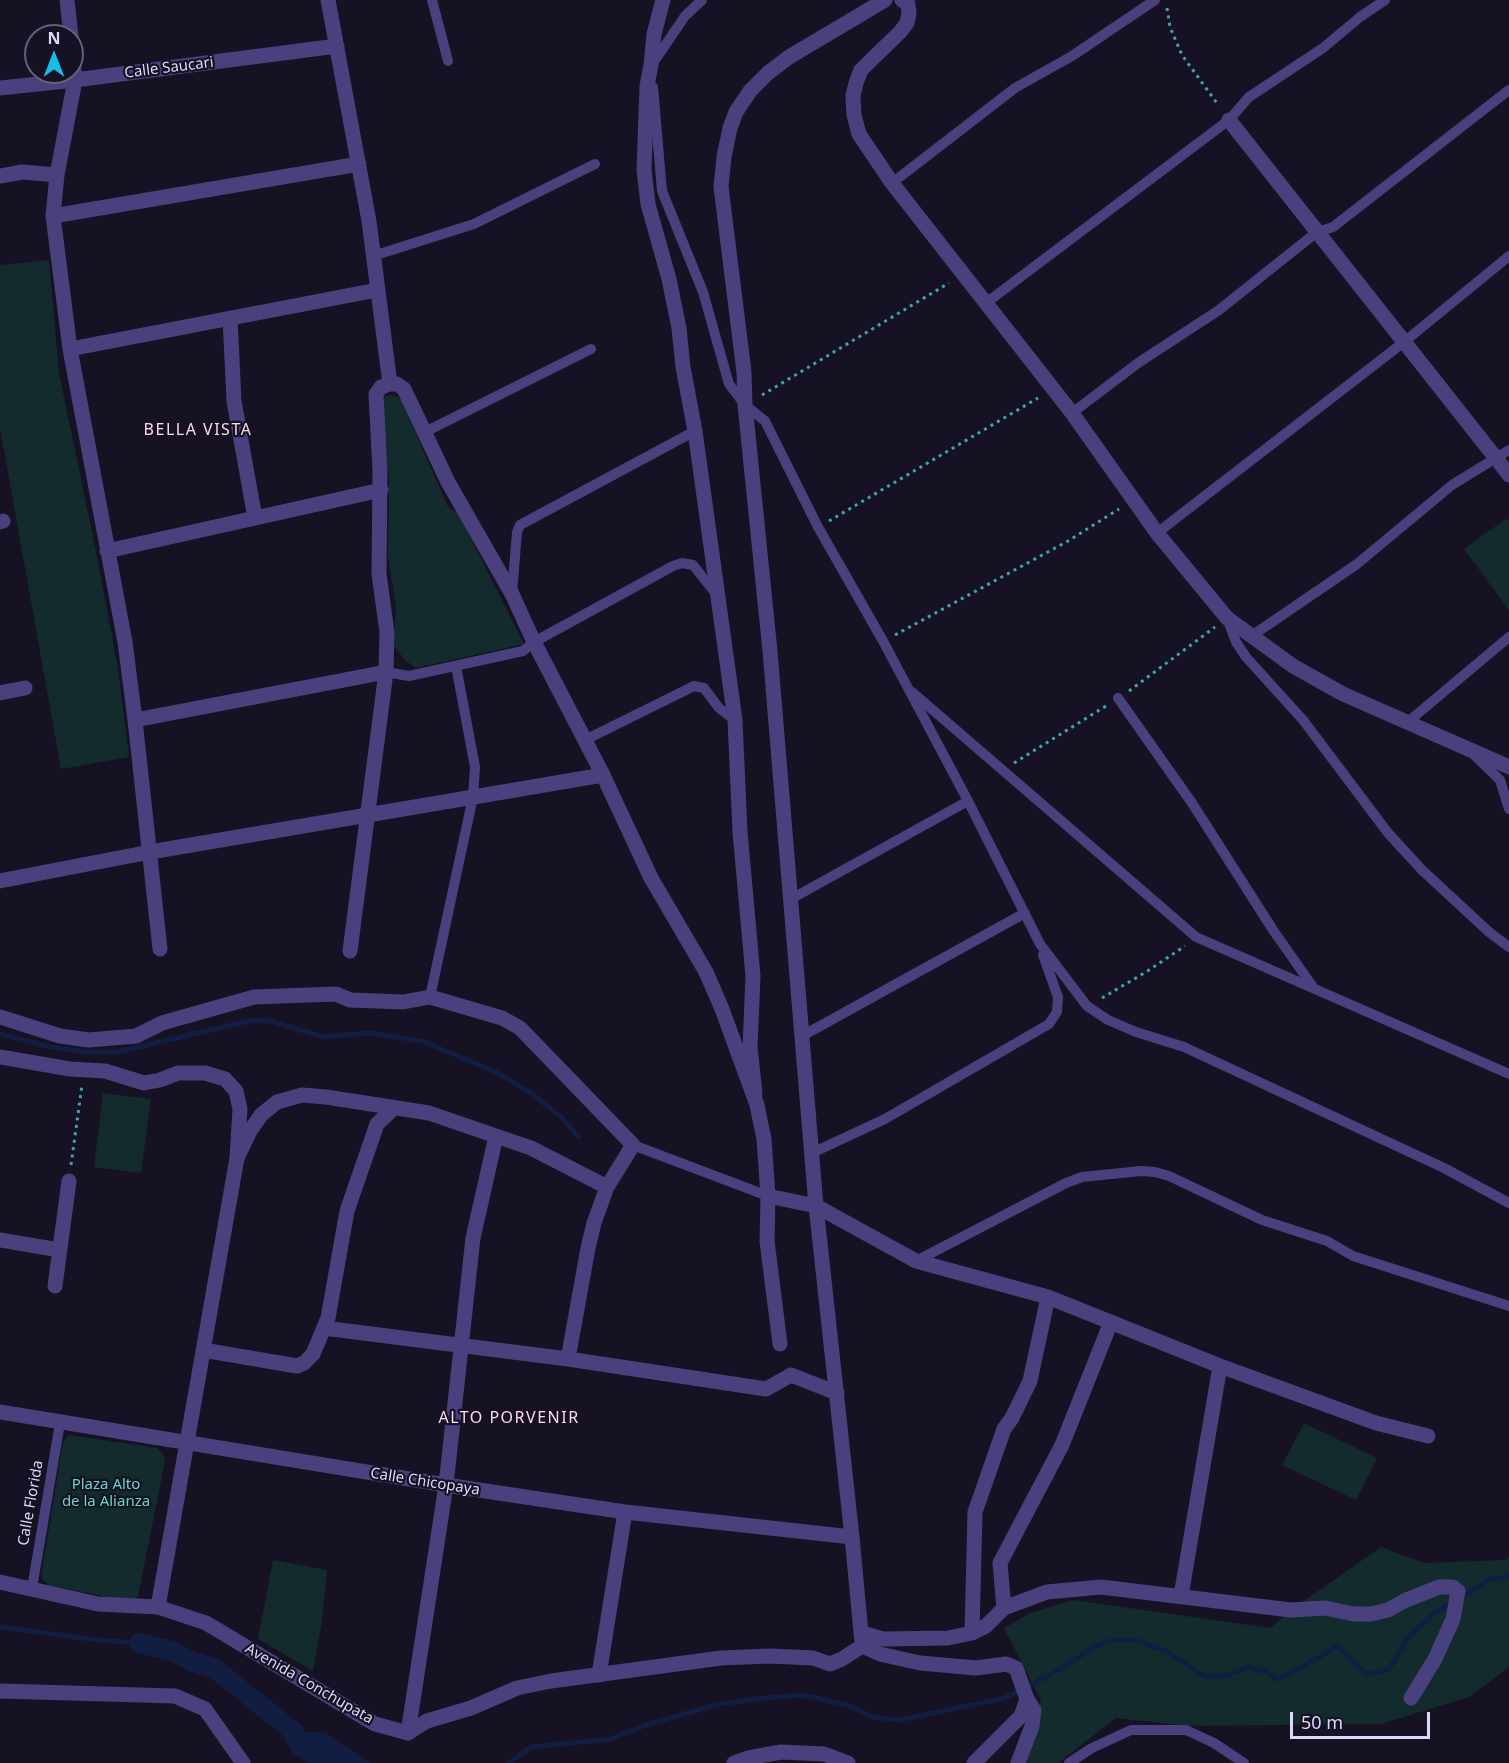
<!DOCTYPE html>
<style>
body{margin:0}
#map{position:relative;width:1509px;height:1763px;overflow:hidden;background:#161123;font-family:"Noto Sans",sans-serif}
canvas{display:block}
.north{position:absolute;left:24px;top:24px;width:60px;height:60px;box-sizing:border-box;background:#161123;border:2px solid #666079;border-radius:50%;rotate:0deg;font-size:16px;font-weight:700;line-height:24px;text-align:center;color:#dfd7fb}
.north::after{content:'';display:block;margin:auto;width:21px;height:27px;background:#16bde8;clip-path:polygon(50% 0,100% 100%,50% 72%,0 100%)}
.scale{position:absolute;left:1290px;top:1712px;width:140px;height:27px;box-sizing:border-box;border:3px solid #dfd7fb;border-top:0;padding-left:8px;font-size:18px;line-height:21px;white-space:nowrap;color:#dfd7fb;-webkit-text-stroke:4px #161123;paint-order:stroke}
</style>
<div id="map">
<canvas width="1509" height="1763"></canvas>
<div class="north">N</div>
<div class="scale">50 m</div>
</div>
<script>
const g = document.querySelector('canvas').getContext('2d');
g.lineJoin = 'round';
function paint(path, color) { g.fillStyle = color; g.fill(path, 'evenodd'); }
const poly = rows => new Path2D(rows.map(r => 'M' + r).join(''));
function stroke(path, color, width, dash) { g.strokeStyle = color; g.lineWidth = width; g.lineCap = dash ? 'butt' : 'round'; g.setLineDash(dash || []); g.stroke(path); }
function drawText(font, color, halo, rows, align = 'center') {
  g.font = font + ' "Noto Sans",sans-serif'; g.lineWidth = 4.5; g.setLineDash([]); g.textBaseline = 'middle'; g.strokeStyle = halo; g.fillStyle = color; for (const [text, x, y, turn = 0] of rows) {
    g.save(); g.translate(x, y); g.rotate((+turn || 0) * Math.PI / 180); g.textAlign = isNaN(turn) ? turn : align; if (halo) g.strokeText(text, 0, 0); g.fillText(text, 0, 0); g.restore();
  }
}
paint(poly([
 [49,260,59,373,99,566,118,669,129,757,61,769,0,428,0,265],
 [391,395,398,397,402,402,448,507,458,513,524,644,416,668,405,660,394,646,396,607,388,557,389,478,382,407,385,396],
 [1507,518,1509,521,1509,610,1464,549],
 [103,1093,151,1099,141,1173,94,1167],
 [1304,1423,1377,1458,1356,1500,1282,1465],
 [70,1435,157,1448,163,1454,165,1461,138,1596,132,1602,48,1585,41,1577,63,1442,66,1437],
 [1381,1547,1424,1563,1506,1560,1509,1557,1509,1667,1469,1697,1381,1724,1190,1726,1116,1718,1058,1763,1025,1763,1041,1700,1004,1628,1031,1613,1073,1600,1270,1628,1294,1608],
 [273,1560,327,1570,322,1621,313,1671,258,1639]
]), '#142b2d');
paint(poly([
 [294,1732,325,1732,371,1763,309,1763,293,1753,283,1737]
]), '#111e42');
stroke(poly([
 [0,1034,50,1047,86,1052,117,1052,253,1020,270,1021,324,1037,370,1033,422,1041,496,1072,531,1093,562,1118,579,1137],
 [1461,1598,1488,1580,1507,1577,1509,1575],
 [0,1627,98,1640,139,1643],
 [509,1763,531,1747,611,1739,646,1725,719,1704,765,1698,803,1695,847,1705,873,1717,899,1720,929,1714,1005,1698,1061,1669,1092,1648,1112,1640,1135,1640,1166,1651,1204,1676,1224,1676,1250,1667,1266,1672,1278,1680,1338,1646,1360,1669,1369,1674,1389,1669,1407,1639,1433,1614,1453,1603]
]), '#111e42', 5);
stroke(poly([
 [139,1643,172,1651,193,1662,214,1668,294,1732]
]), '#111e42', 20);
stroke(poly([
 [1167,8,1170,27,1182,55,1219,106],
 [762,395,949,283],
 [829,521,1038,398],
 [895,635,1068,541,1119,509],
 [1129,691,1215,627],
 [1014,763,1106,706],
 [1102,998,1146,972,1185,946],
 [71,1165,82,1085]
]), '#3ba6ab', 3, [3, 4.5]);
stroke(poly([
 [432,0,448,61],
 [653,63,685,16,702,0],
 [653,87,662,191,703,292,729,384,745,405,765,421,818,527,883,641,968,801,1040,944,1087,1006,1108,1020,1136,1032,1184,1047,1444,1168,1509,1203],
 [892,183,1015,88,1072,56,1155,0],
 [373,256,474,224,595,164],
 [986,303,1229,120,1249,97,1323,48,1360,17,1385,0],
 [1072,413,1138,363,1219,310,1317,232,1333,227,1509,90],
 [423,433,591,349],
 [1157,533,1404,342,1509,256],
 [512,594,517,532,520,525,695,431],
 [1227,618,1236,642,1246,657,1303,720,1388,833,1422,870,1489,932,1509,947],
 [1250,637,1357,564,1452,485,1509,450],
 [386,672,409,676,523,651,534,642,673,566,682,563,693,565,717,595],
 [912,692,1196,937,1509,1074],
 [1118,698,1192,803,1273,930,1313,987],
 [1409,721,1509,637],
 [585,740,694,686,704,688,719,708,735,720],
 [1475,756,1500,780,1509,809],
 [791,899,968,801],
 [430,997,473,797,475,767,456,666],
 [802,1036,1025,913],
 [633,1145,768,1196],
 [812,1153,885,1119,1049,1024,1057,1012,1058,997,1043,955],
 [916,1261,1066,1183,1082,1177,1141,1171,1155,1172,1169,1176,1262,1220,1327,1241,1353,1256,1509,1306],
 [32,1588,60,1423],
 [1069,1763,1092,1748,1131,1730,1186,1730,1214,1743,1244,1763]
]), '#49407e', 10);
stroke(poly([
 [67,0,71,36],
 [328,0,369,221,390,384],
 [663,0,654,34,651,65,647,86,644,170,648,204,669,279,679,328,683,367,695,431,735,720,740,832,753,976,750,1047,755,1093],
 [72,51,75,80,57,175,53,216,70,349,125,642,135,720,160,949],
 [0,88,75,80,337,46],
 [1229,120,1495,457],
 [0,176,22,172,57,175],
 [53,216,359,164],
 [230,318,234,401,255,518],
 [70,349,377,290],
 [0,522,3,521],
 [107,551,381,490],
 [0,693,25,688],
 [135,720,386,672],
 [350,951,386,672,387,632,379,574,380,471,376,394,381,387,390,384,397,384,404,389,448,482,512,594,534,642,603,775],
 [0,1017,60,1036,89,1040,136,1036,162,1023,254,997,336,994,350,1000,403,1002,430,997,502,1018,520,1028,633,1145,607,1187,531,1148,429,1113,326,1097,302,1095,277,1102,261,1115,250,1131,237,1158],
 [0,1057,70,1069,105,1071,144,1083,160,1080,178,1073,205,1073,225,1079,236,1091,240,1109,237,1158,158,1607],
 [768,1196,767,1241,780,1344],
 [816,1206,916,1261,1048,1297,1220,1366,1376,1423,1428,1436],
 [816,1206,852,1537,862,1643],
 [0,1240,59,1250],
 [55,1286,69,1181],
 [324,1328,568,1359,766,1389,791,1375,837,1393],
 [203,1350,297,1366,304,1363,313,1354,328,1318,347,1211,377,1124,394,1108],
 [568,1359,588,1248,594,1223,607,1187],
 [0,1412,446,1485,625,1512,852,1537],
 [1181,1596,1220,1366],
 [1004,1608,1000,1563,1062,1445,1111,1322],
 [862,1633,883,1639,948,1638,972,1633,986,1626,1004,1608,1047,1592,1101,1587,1291,1610,1325,1608,1354,1614,1371,1614,1388,1610,1404,1601,1439,1587,1453,1587,1458,1591,1453,1619,1435,1659,1411,1698],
 [972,1633,975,1512,1004,1429,1012,1418,1030,1381,1048,1297],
 [599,1675,625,1512],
 [0,1691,175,1696,205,1709,243,1763],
 [408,1733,446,1485,473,1238,496,1136],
 [1018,1763,1032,1726,1034,1710,1027,1699]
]), '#49407e', 15);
stroke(poly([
 [902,0,908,4,909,13,907,23,900,32,861,70,856,83,853,96,854,115,859,134,892,183,1072,413,1157,533,1227,618,1293,666,1343,694,1509,767],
 [1495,457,1509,475],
 [0,881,150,852,603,775,651,878,706,972,722,1009,757,1105,764,1139,768,1196,816,1206,770,651,745,405,744,372,721,187,724,157,730,128,736,112,750,91,768,73,789,57,885,0],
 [0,1582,98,1604,158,1607,206,1623,375,1724,408,1733,427,1721,471,1708,517,1688,551,1681,721,1658,770,1656,813,1658,830,1664,842,1659,862,1646,880,1654,920,1663,976,1668,1006,1664,1016,1668,1027,1699,1021,1716,974,1763],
 [734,1763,748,1758,781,1752,824,1754,848,1763]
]), '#49407e', 15);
drawText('15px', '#dfd7fb', '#161123', [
 ["Calle Saucari",169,68,-7],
 ["Calle Chicopaya",425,1482,9],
 ["Calle Florida",31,1503,-80],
 ["Avenida Conchupata",309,1684,30]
]);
drawText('15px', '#69d5c5', '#161123', [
 ["Plaza Alto",106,1485],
 ["de la Alianza",106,1502]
]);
g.letterSpacing = '1.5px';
drawText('16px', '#fbd9eb', '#161123', [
 ["BELLA VISTA",198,430],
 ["ALTO PORVENIR",509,1418]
]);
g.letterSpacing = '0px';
</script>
